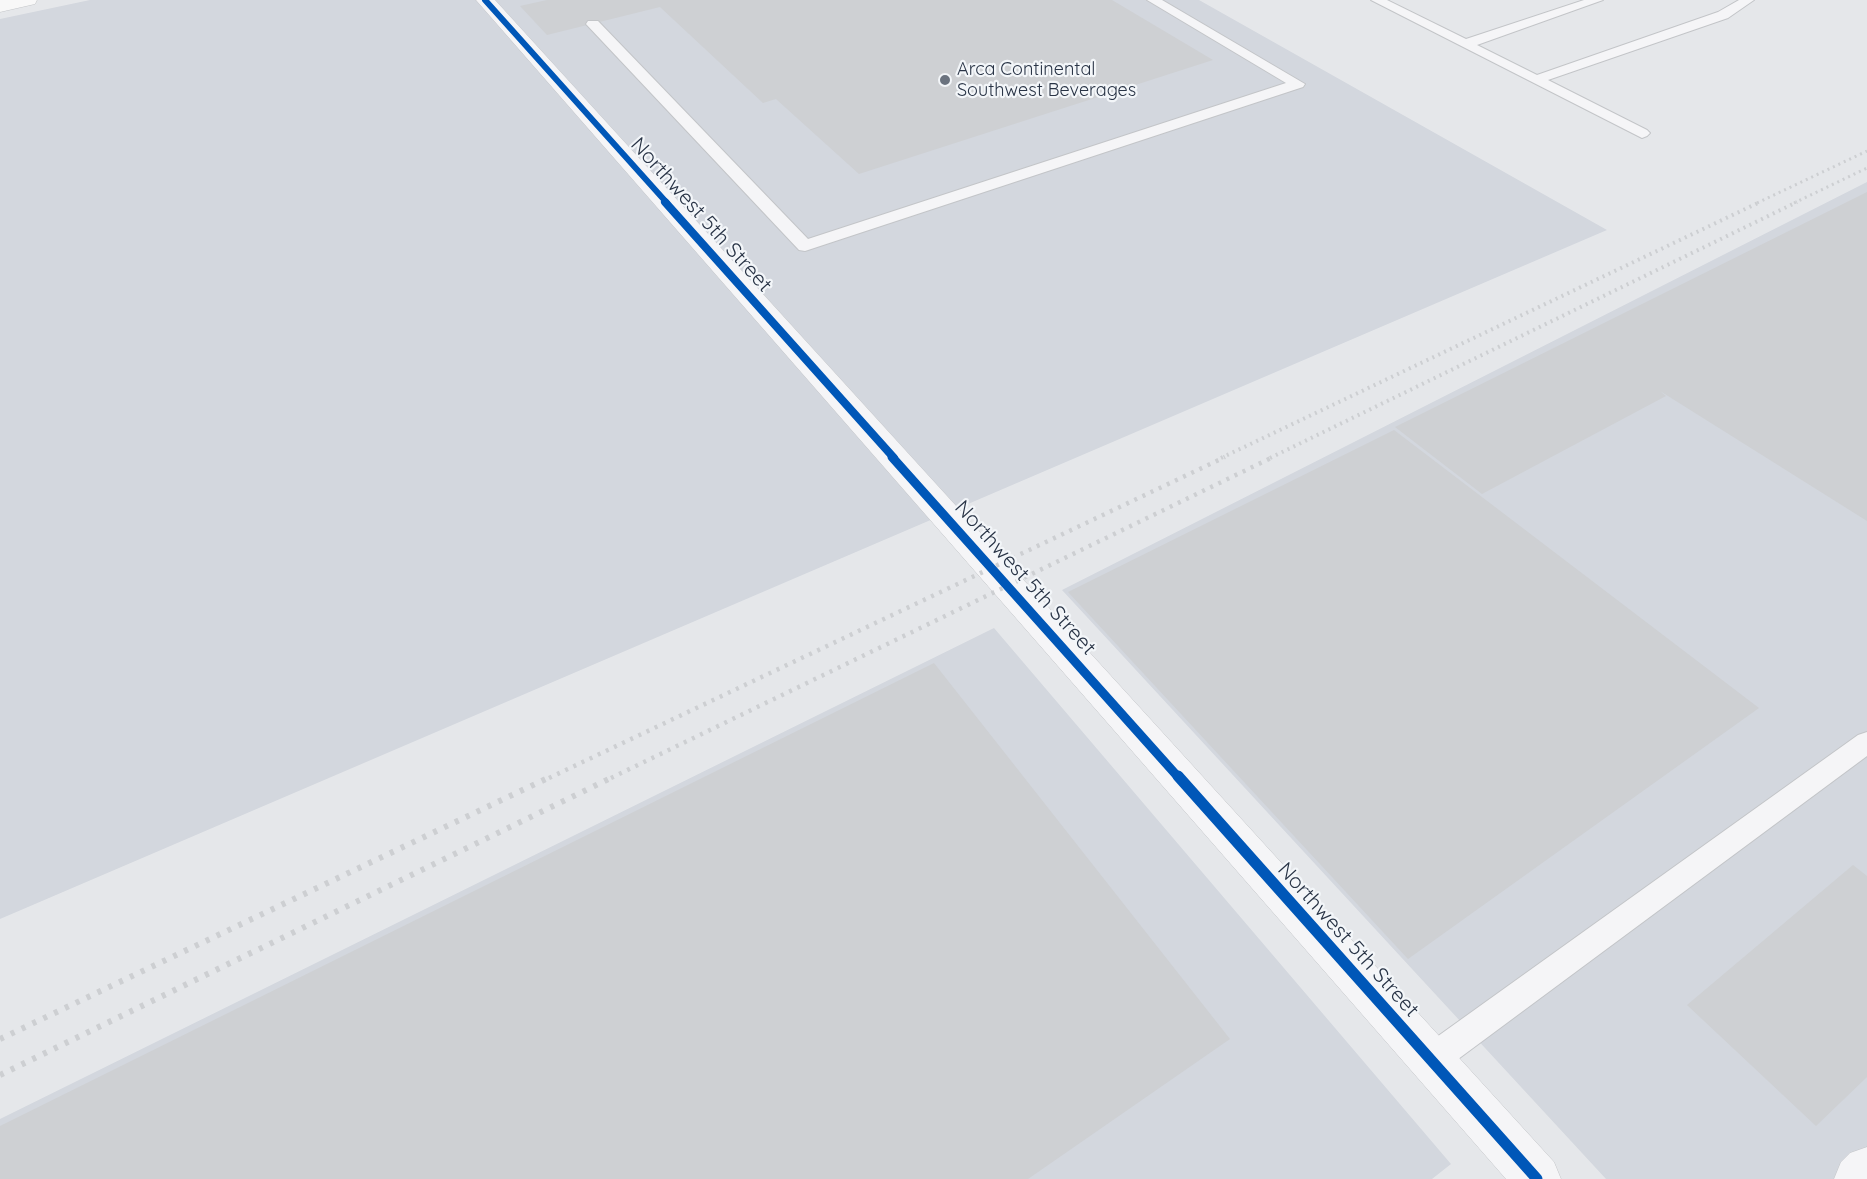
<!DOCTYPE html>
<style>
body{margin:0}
canvas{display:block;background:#e5e7ea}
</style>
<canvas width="1867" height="1179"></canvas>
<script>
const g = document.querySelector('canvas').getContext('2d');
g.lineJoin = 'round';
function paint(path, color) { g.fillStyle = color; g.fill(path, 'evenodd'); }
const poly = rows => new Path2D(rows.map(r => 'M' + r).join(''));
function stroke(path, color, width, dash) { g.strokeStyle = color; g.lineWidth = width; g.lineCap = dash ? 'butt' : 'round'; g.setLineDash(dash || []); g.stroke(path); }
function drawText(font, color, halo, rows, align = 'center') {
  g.font = font + ' Quicksand,sans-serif'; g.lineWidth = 4.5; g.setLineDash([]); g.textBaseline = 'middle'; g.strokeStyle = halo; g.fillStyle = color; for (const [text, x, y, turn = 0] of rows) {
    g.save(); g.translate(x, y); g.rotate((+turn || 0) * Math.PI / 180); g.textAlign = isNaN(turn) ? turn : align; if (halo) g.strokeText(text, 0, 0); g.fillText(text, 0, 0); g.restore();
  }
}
paint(poly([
 [90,0,1199,0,1607,230,0,919,0,19],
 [1867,182,1867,1179,1606,1179,1062,590],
 [994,628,1451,1164,1432,1179,0,1179,0,1119]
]), '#d3d7de');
paint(poly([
 [547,0,1112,0,1213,60,859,174,776,99,763,103,660,7,547,35,520,6],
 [1867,192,1867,521,1660,391,1666,396,1482,494,1395,427],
 [1394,430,1759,708,1408,959,1068,592],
 [934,663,1230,1039,1028,1179,0,1179,0,1126],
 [1853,865,1867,876,1867,1077,1816,1126,1687,1005]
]), '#ced0d3');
const lane = poly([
 [1147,0,1162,0,1305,84,1303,87,805,251,799,250,586,24,588,21,598,21,808,239,1286,83,1147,0],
 [1371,0,1387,0,1466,39,1584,0,1603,0,1477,45,1537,75,1718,12,1739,0,1754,0,1728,18,1548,80,1647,130,1650,133,1647,136,1642,138,1371,0],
 [1867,732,1867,756,1442,1071,1431,1075,1420,1071,1416,1060,1420,1049,1858,735,1867,732]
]);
const street = poly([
 [476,0,495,0,1554,1162,1561,1179,1506,1179,476,0],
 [1867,1147,1867,1179,1834,1179,1841,1162,1850,1153,1867,1147]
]);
const secondary = poly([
 [0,0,37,0,35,4,0,12,0,0]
]);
stroke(lane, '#c3c5c8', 2);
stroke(street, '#c3c5c8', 1);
stroke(secondary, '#c3c5c8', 1);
paint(lane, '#f5f5f7');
paint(street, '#f5f5f7');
paint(secondary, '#f8f8f8');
stroke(poly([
 [1757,203,1867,151],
 [1794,203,1867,168]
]), '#cdcfd2', 3, [2, 4]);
stroke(poly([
 [1221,458,1760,202],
 [1270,458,1797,202]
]), '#cdcfd2', 4, [2, 4.5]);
stroke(poly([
 [549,778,1225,457],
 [611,778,1273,457]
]), '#cdcfd2', 4.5, [3, 6]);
stroke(poly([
 [0,1039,552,776],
 [0,1075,615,776]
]), '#cdcfd2', 6, [4, 8]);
stroke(poly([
 [485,0,667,203]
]), '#0057b8', 6);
stroke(poly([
 [665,202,894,458]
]), '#0057b8', 8);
stroke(poly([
 [892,457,1179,778]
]), '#0057b8', 9);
stroke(poly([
 [1178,776,1537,1179]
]), '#0057b8', 11);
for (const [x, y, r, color] of [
 [945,80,6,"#6b737f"]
]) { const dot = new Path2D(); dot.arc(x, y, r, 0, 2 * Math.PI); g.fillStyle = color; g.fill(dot); stroke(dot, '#f3f6f9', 2); }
drawText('18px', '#293446', '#f3f6f9', [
 ["Arca Continental",957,70],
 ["Southwest Beverages",957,91]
], 'left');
drawText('21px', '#293446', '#f3f6f9', [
 ["Northwest 5th Street",701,215,48],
 ["Northwest 5th Street",1025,578,48],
 ["Northwest 5th Street",1348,940,48]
]);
</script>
